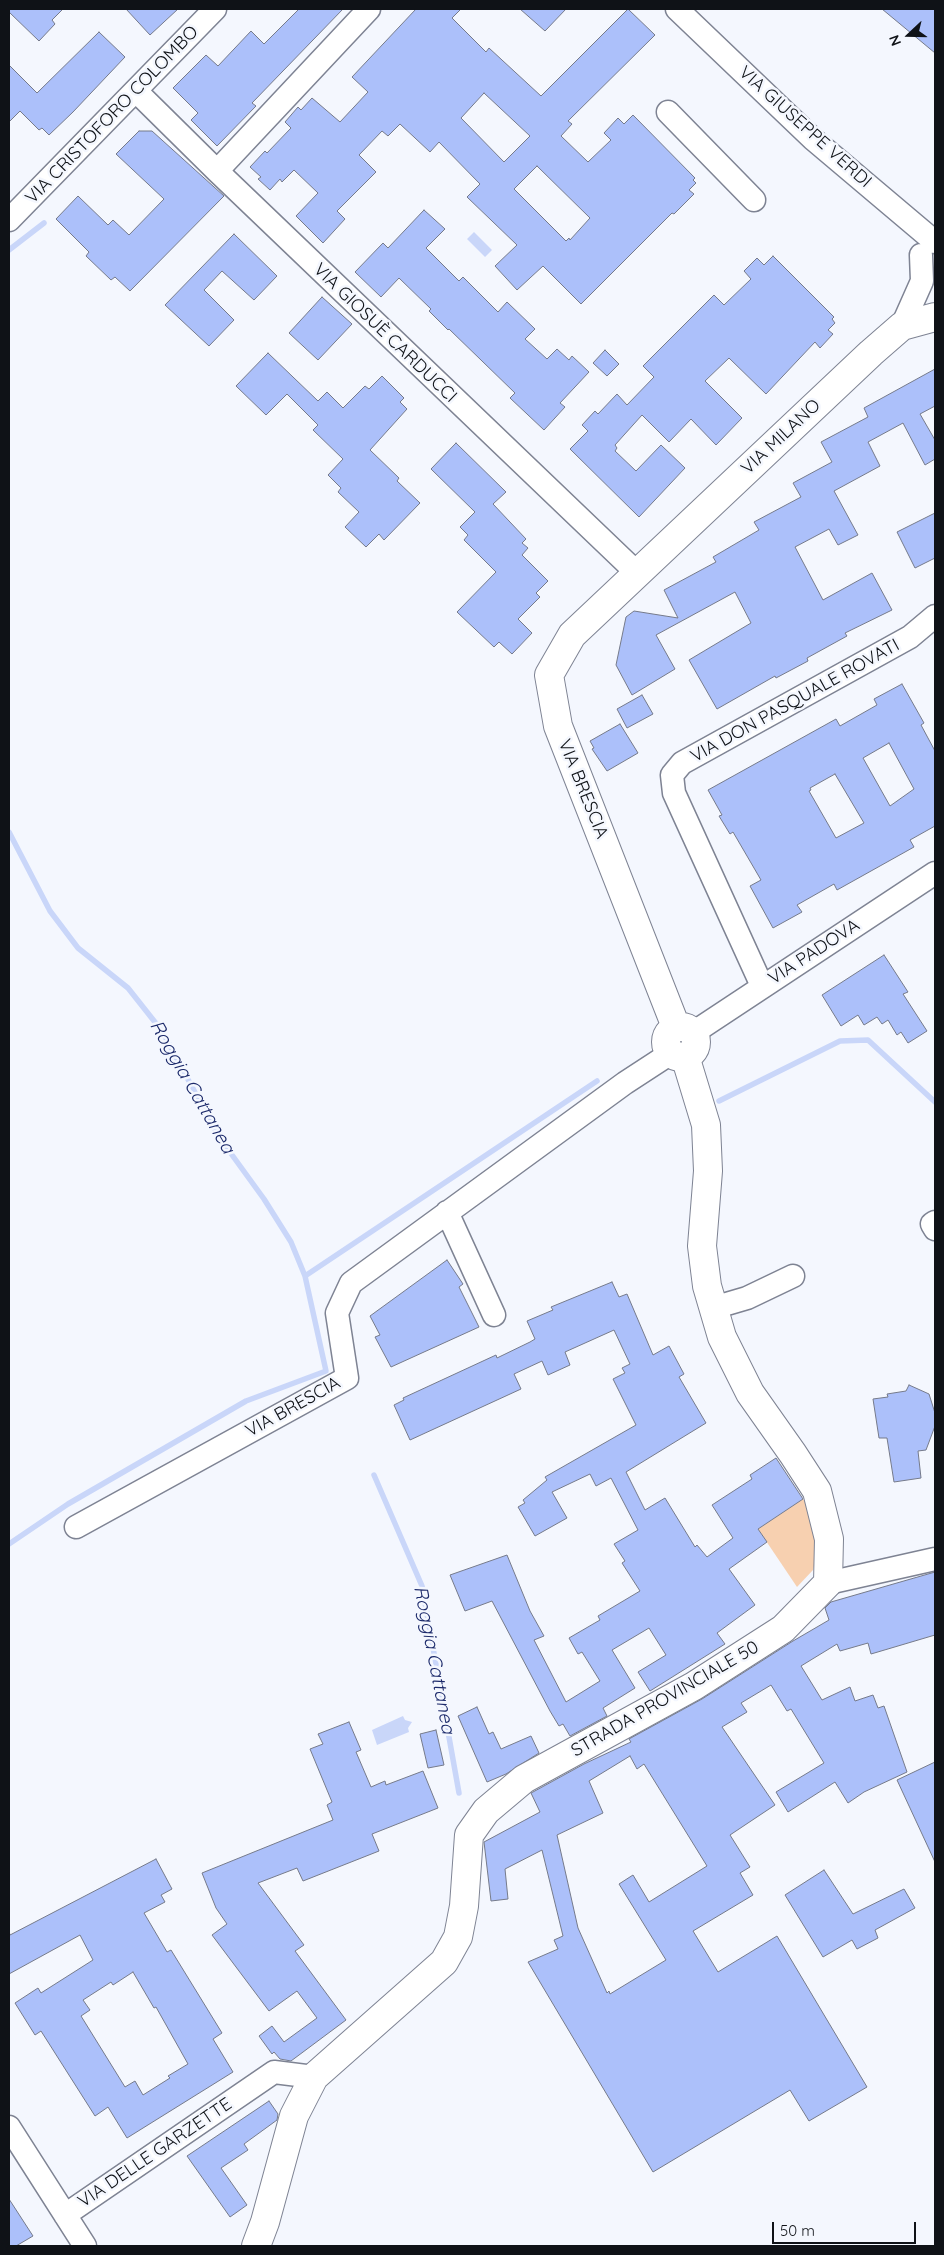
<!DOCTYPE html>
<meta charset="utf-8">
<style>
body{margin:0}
#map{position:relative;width:944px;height:2255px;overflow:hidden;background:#f4f7fe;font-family:Quicksand,sans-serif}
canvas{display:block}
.frame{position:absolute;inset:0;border:10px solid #0f1217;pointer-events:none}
.north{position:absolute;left:884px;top:10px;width:50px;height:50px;-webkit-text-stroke:4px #f4f7fe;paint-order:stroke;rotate:249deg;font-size:14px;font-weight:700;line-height:20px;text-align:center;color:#0f1217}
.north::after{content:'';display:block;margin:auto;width:18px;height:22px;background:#0f1217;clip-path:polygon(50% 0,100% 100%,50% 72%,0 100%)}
.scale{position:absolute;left:772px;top:2222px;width:144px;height:22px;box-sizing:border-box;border:2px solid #0f1217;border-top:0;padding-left:6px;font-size:15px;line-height:18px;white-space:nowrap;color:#0f1217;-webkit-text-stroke:4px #f4f7fe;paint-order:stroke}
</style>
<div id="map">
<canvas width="944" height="2255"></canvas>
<div class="frame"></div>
<div class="north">N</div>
<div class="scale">50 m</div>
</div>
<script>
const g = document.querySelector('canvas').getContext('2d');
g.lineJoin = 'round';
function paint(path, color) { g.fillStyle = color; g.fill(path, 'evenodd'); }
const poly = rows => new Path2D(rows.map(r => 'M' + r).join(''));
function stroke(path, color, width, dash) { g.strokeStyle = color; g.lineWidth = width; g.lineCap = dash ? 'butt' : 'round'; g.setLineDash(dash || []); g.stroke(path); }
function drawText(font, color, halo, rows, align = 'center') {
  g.font = font + ' Quicksand,sans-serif'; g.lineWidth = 5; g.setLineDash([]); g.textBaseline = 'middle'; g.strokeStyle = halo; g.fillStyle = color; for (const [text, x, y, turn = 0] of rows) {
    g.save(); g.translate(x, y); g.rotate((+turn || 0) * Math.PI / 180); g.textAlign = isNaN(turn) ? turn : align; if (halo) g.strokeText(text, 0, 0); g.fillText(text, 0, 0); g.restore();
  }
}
paint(poly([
 [803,1499,808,1506,816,1532,816,1558,813,1570,797,1587,758,1529]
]), '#f7d0b0');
paint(poly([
 [474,232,492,250,485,257,467,239],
 [403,1716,405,1720,412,1722,408,1728,409,1732,377,1745,372,1730]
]), '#c9d6f9');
stroke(poly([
 [9,250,44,223],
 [9,832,50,911,78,948,128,988,162,1031,219,1137,264,1199,291,1242,305,1276,326,1371,246,1401,68,1504,9,1544],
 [719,1101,840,1041,868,1040,935,1102],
 [305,1276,597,1081],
 [374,1475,422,1586,459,1793]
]), '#c9d6f9', 5.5);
const building = poly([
 [9,9,63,9,52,20,55,24,39,41,9,12,9,9],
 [126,9,178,9,150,35,126,9],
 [299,9,343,9,252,103,256,106,217,146,191,120,198,113,173,88,206,55,218,66,251,31,264,44,299,9],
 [416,9,461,9,452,18,486,52,489,48,541,96,628,9,655,35,568,121,572,124,561,136,588,162,611,140,604,133,618,118,624,124,633,115,695,178,693,180,696,183,689,190,694,194,674,214,672,213,581,304,543,266,517,290,495,266,517,245,467,197,480,184,439,142,430,152,400,124,388,136,382,131,359,155,376,172,337,211,345,219,323,243,296,216,318,193,294,170,282,182,280,179,270,190,258,179,261,177,250,167,265,151,267,153,291,128,285,122,298,107,301,110,312,98,340,122,368,92,352,77,416,9],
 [484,93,530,136,504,162,461,118,484,93],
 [537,166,590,218,570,240,569,238,566,241,514,189,537,166],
 [520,9,566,9,545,31,520,9],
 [882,9,935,9,935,53,882,9],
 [99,32,125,57,73,112,49,135,42,128,39,130,20,111,9,122,9,65,37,93,99,32],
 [139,131,152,131,224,196,130,291,115,277,111,280,86,256,89,252,56,219,78,196,108,225,113,220,129,235,164,199,116,154,139,131],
 [424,210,445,229,426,248,459,281,463,277,498,312,507,302,535,329,525,339,547,359,557,349,569,360,572,356,589,372,560,403,565,407,544,430,510,398,515,393,449,329,448,330,429,311,431,309,399,278,381,297,355,272,383,243,388,248,424,210],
 [234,234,277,276,254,300,222,271,204,290,234,320,209,346,165,305,234,234],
 [773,256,834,317,832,319,835,323,828,330,833,334,820,348,815,342,766,394,729,358,705,381,742,418,716,445,691,419,669,442,642,415,615,445,617,448,615,451,636,471,661,445,685,468,639,517,570,449,588,431,582,425,595,411,598,414,617,394,627,405,654,377,643,366,714,295,724,305,751,279,744,271,757,258,764,265,773,256],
 [322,297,352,324,318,360,289,333,322,297],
 [605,350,619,364,607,376,593,363,605,350],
 [268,353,318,401,327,392,343,408,365,386,369,389,382,376,404,398,400,402,407,409,370,450,399,478,397,481,420,503,384,540,379,534,366,547,345,527,359,512,338,492,341,488,328,475,343,459,313,430,318,425,287,394,266,415,236,386,268,353],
 [935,369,935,406,920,414,935,440,935,459,925,465,903,423,868,442,880,466,834,491,858,535,838,545,829,529,795,547,823,600,872,573,892,610,845,633,847,636,807,658,808,661,776,678,775,676,717,709,689,660,751,623,735,592,656,635,675,669,632,695,616,665,626,617,634,611,678,618,664,590,716,562,713,557,759,530,754,522,801,497,793,483,832,462,821,442,868,417,864,408,935,369],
 [456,443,506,492,493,504,526,539,522,543,528,548,522,555,548,581,536,593,540,597,518,619,532,633,512,654,499,642,494,647,457,612,496,572,464,540,468,535,460,527,475,512,431,469,456,443],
 [935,513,935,558,915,568,897,532,935,513],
 [902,684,924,723,921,725,935,751,935,826,910,840,914,847,837,890,834,884,797,905,802,912,773,928,750,886,761,880,733,832,730,834,719,816,722,815,708,790,836,719,840,726,877,705,874,699,902,684],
 [889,743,914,789,890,806,863,758,889,743],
 [835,774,864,823,836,838,809,791,811,790,810,788,835,774],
 [642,695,653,714,627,728,617,709,642,695],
 [620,724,638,753,607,771,592,749,594,748,590,741,620,724],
 [884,955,908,992,903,994,927,1031,908,1043,901,1032,897,1035,888,1020,882,1024,877,1017,864,1025,858,1015,841,1026,822,995,884,955],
 [447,1260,463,1284,459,1287,479,1327,391,1367,375,1337,380,1335,370,1316,447,1260],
 [612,1282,619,1297,627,1294,653,1355,669,1346,684,1374,679,1377,706,1423,626,1472,645,1510,665,1498,695,1547,697,1545,707,1557,733,1538,712,1505,752,1479,750,1475,776,1458,803,1499,758,1529,767,1542,729,1569,755,1605,717,1633,725,1644,650,1691,638,1672,666,1655,649,1628,612,1650,635,1688,603,1708,607,1716,570,1736,563,1724,559,1726,550,1711,492,1601,465,1611,450,1575,507,1555,530,1611,544,1636,534,1640,566,1702,600,1681,582,1652,578,1654,569,1638,600,1620,598,1616,640,1591,622,1563,625,1561,614,1544,638,1530,611,1478,596,1486,590,1474,552,1492,567,1518,535,1536,518,1507,525,1503,523,1500,547,1480,545,1477,636,1425,613,1379,625,1373,622,1368,630,1364,614,1330,565,1352,570,1365,548,1375,542,1361,514,1374,521,1389,410,1440,394,1405,404,1400,403,1398,496,1355,497,1358,530,1342,535,1339,527,1321,553,1310,551,1307,612,1282],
 [909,1385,929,1394,935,1413,935,1426,926,1450,918,1451,921,1478,894,1482,887,1438,879,1438,873,1399,888,1397,887,1394,906,1391,909,1385],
 [935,1572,935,1635,871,1654,868,1643,840,1651,837,1644,801,1666,822,1700,850,1687,855,1701,873,1695,878,1708,884,1706,907,1772,864,1792,848,1803,835,1782,788,1812,776,1792,824,1763,791,1709,787,1711,771,1685,741,1703,747,1712,722,1727,775,1805,730,1835,750,1867,740,1873,753,1895,693,1931,718,1972,777,1936,867,2087,809,2121,790,2090,653,2172,528,1962,558,1949,554,1940,563,1936,542,1850,505,1869,508,1899,491,1901,484,1842,540,1812,531,1793,533,1792,584,1764,631,1742,629,1739,702,1699,793,1641,829,1620,825,1608,831,1602,935,1572],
 [630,1756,637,1769,644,1764,707,1866,649,1902,633,1875,619,1884,666,1960,610,1994,609,1991,607,1993,578,1928,557,1835,603,1813,589,1781,630,1756],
 [477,1707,489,1734,493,1732,501,1749,531,1736,539,1753,506,1774,487,1782,458,1716,477,1707],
 [349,1722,361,1750,356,1752,371,1787,385,1781,386,1785,423,1771,438,1808,372,1834,379,1851,303,1881,297,1868,258,1883,304,1945,295,1951,346,2020,291,2061,280,2059,274,2052,272,2054,259,2036,272,2026,284,2042,317,2018,297,1991,269,2011,212,1935,227,1924,216,1908,202,1873,333,1820,327,1805,332,1802,310,1749,323,1744,318,1734,349,1722],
 [436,1730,444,1765,428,1768,420,1734,436,1730],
 [935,1762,935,1862,897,1780,935,1762],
 [156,1859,172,1889,161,1895,165,1902,144,1913,167,1952,171,1950,222,2033,213,2039,233,2072,127,2138,108,2107,95,2116,41,2031,35,2035,15,2003,38,1988,41,1993,93,1960,80,1935,9,1974,9,1931,10,1935,156,1859],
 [133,1972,154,2008,156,2007,188,2064,168,2076,170,2078,143,2095,135,2081,125,2087,81,2016,90,2010,83,2000,111,1982,113,1985,133,1972],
 [824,1870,853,1914,904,1889,915,1908,875,1930,878,1938,857,1949,852,1940,823,1957,785,1895,824,1870],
 [269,2101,278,2114,277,2120,244,2144,248,2150,221,2168,247,2205,230,2217,187,2156,269,2101],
 [9,2199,33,2236,16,2246,9,2246,9,2199]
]);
paint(building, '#acc0fa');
stroke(building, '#757a8a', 1);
const minor = poly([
 [677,9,813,139,935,242],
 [136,91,217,171,636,572],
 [668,112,754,200],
 [217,171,369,9],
 [9,220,215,9],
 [902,326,922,281,921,255],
 [762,986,674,793,672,775,682,763,910,637,935,616],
 [693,1033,935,873],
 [447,1212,494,1315],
 [935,1222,932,1224,935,1229],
 [713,1308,747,1298,793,1276],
 [76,1527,347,1378,337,1313,351,1283,625,1083,671,1053],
 [828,1583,935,1559],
 [9,2127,85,2246],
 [65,2215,274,2072,314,2077]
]);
const tertiary = poly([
 '666 1042a15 15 0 1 1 30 0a15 15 0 1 1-30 0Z',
 [676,1027,558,726,549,675,572,635,871,353,902,326,935,317],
 [256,2246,265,2222,294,2116,314,2077,444,1962,458,1937,464,1906,469,1835,486,1811,524,1779,694,1686,783,1629,828,1583,829,1539,817,1491,793,1454,750,1393,722,1337,707,1286,702,1246,708,1171,706,1125,685,1056]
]);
stroke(minor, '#7e8393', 25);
stroke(tertiary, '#7e8393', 30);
stroke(minor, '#fff', 22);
stroke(tertiary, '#fff', 28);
drawText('18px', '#0f1217', '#f4f7fe', [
 ["VIA CRISTOFORO COLOMBO",112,115,-46],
 ["VIA GIUSEPPE VERDI",805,127,42],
 ["VIA GIOSUÈ CARDUCCI",385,333,44],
 ["VIA MILANO",781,437,-43],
 ["VIA DON PASQUALE ROVATI",795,701,-29],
 ["VIA BRESCIA",583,789,68],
 ["VIA PADOVA",814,952,-33],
 ["VIA BRESCIA",293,1407,-29],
 ["STRADA PROVINCIALE 50",665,1699,-30],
 ["VIA DELLE GARZETTE",155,2153,-34]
]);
drawText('italic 19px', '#1b296a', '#f4f7fe', [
 ["Roggia Cattanea",192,1087,60],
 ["Roggia Cattanea",434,1660,79]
]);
</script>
